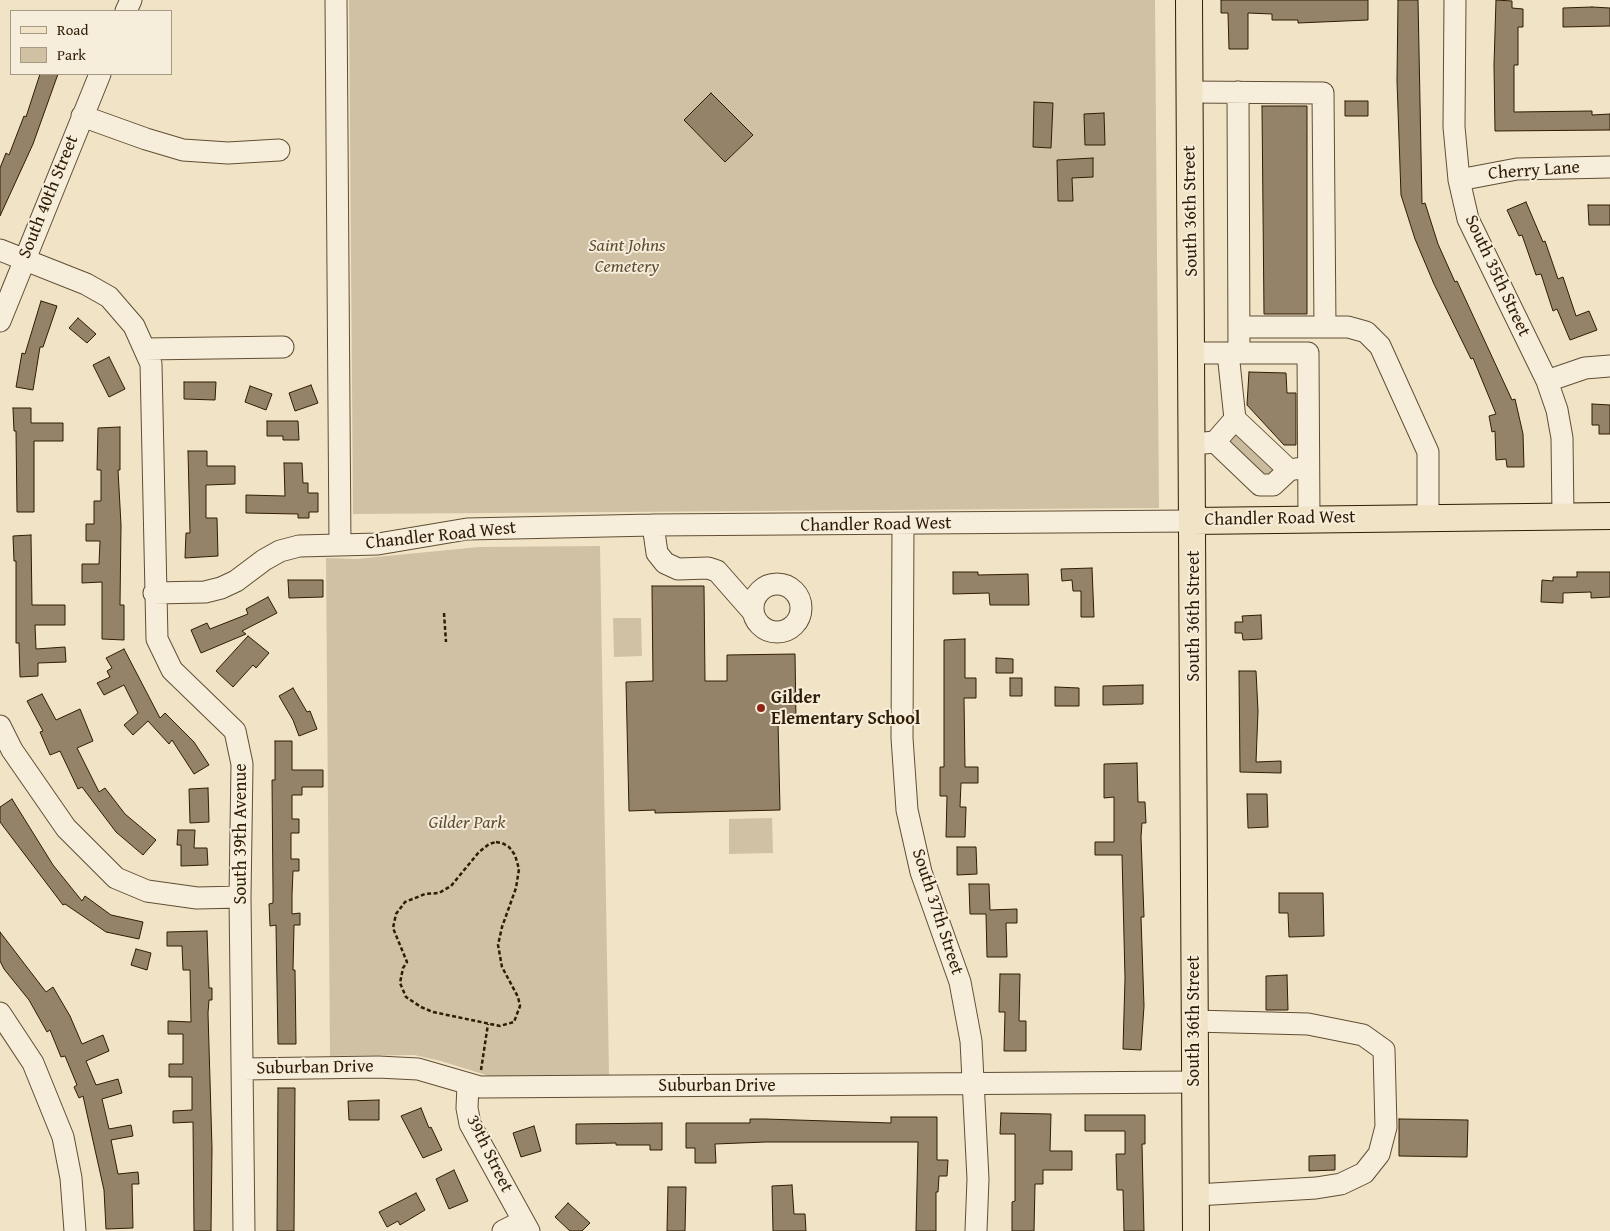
<!DOCTYPE html>
<style>
body{margin:0}
#map{position:relative;width:1610px;height:1231px;overflow:hidden;background:#f1e3c6;font-family:"Gentium Book Plus",serif}
canvas{display:block}
.legend{position:absolute;left:10px;top:10px;width:162px;height:65px;box-sizing:border-box;background:#f6edda;border:1px solid #a69984;margin:0;padding:6px 9px;list-style:none;font-size:15px;color:#2f1c04}
.legend li{display:flex;align-items:center;gap:10px;height:25px}
.legend b{width:25px;border:1px solid #a69984}
</style>
<div id="map">
<canvas width="1610" height="1231"></canvas>
<ul class="legend">
<li><b style="height:6px;background:#f1e3c6"></b>Road</li>
<li><b style="height:14px;background:#d0c1a5"></b>Park</li>
</ul>
</div>
<script>
const g = document.querySelector('canvas').getContext('2d');
g.lineJoin = 'round';
function paint(path, color) { g.fillStyle = color; g.fill(path, 'evenodd'); }
const poly = rows => new Path2D(rows.map(r => 'M' + r).join(''));
function stroke(path, color, width, dash) { g.strokeStyle = color; g.lineWidth = width; g.lineCap = dash ? 'butt' : 'round'; g.setLineDash(dash || []); g.stroke(path); }
function drawText(font, color, halo, rows, align = 'center') {
  g.font = font + ' "Gentium Book Plus",serif'; g.lineWidth = 4; g.setLineDash([]); g.textBaseline = 'middle'; g.strokeStyle = halo; g.fillStyle = color; for (const [text, x, y, turn = 0] of rows) {
    g.save(); g.translate(x, y); g.rotate((+turn || 0) * Math.PI / 180); g.textAlign = isNaN(turn) ? turn : align; if (halo) g.strokeText(text, 0, 0); g.fillText(text, 0, 0); g.restore();
  }
}
paint(poly([
 [349,0,1155,0,1159,508,353,514],
 [600,546,609,1075,489,1076,441,1061,414,1055,330,1056,326,558,356,559,479,547],
 [613,618,641,618,642,656,614,657],
 [772,818,773,853,729,854,729,819]
]), '#d0c1a5');
const building = poly([
 [1221,0,1368,0,1368,20,1298,23,1298,20,1272,20,1272,14,1248,13,1248,49,1229,49,1228,13,1221,13,1221,0],
 [1398,0,1418,0,1422,204,1425,203,1438,244,1455,282,1457,281,1512,400,1515,399,1523,434,1524,467,1507,467,1506,459,1496,460,1495,431,1492,432,1489,416,1496,414,1473,358,1471,359,1434,284,1415,239,1401,195,1397,81,1398,0],
 [1496,0,1512,1,1512,8,1523,9,1523,27,1518,27,1518,65,1514,65,1514,112,1592,111,1592,115,1610,114,1610,130,1495,131,1494,65,1496,0],
 [1592,7,1610,8,1610,26,1563,27,1563,8,1592,7],
 [40,74,58,74,33,144,0,216,0,168,6,153,9,155,24,116,26,117,40,74],
 [711,93,753,135,725,162,684,120,711,93],
 [1345,101,1368,101,1368,116,1345,116,1345,101],
 [1034,102,1053,103,1051,148,1033,147,1034,102],
 [1262,106,1307,106,1307,314,1264,314,1262,106],
 [1104,113,1105,145,1085,145,1084,114,1104,113],
 [1093,158,1093,177,1072,178,1073,201,1058,201,1057,160,1093,158],
 [1526,202,1543,242,1545,241,1558,279,1563,277,1576,316,1589,311,1597,330,1570,340,1557,309,1553,311,1541,274,1536,275,1522,235,1519,236,1507,210,1526,202],
 [1588,205,1610,205,1610,225,1589,225,1588,205],
 [41,301,57,306,43,347,40,347,33,390,16,387,22,353,25,354,41,301],
 [78,318,96,334,87,343,69,328,78,318],
 [109,357,125,389,109,397,93,365,109,357],
 [1249,372,1286,373,1287,393,1296,393,1296,445,1284,445,1247,405,1249,372],
 [184,382,216,382,215,400,184,399,184,382],
 [311,385,318,403,295,411,289,393,311,385],
 [250,386,272,394,266,410,245,402,250,386],
 [1592,404,1610,405,1610,434,1599,434,1599,425,1592,425,1592,404],
 [13,408,31,408,31,423,63,423,63,441,34,441,34,512,17,512,16,431,14,431,13,408],
 [267,421,298,421,299,440,283,440,283,436,267,436,267,421],
 [120,427,120,470,118,470,121,525,120,605,124,605,124,640,102,639,102,582,82,583,82,564,99,564,100,541,86,541,86,524,94,524,94,501,101,501,101,470,97,470,98,428,120,427],
 [1236,437,1271,470,1265,472,1232,441,1236,437],
 [188,451,207,451,207,466,235,466,235,484,206,485,206,518,217,518,218,556,185,558,186,533,190,533,188,451],
 [284,463,302,463,303,483,308,483,308,493,318,493,318,512,309,512,309,518,298,518,298,514,246,513,246,495,285,496,284,463],
 [31,535,32,605,65,605,65,625,35,625,36,649,65,647,66,662,38,663,38,676,20,677,19,643,16,643,16,561,14,561,13,536,31,535],
 [1092,568,1094,617,1081,617,1081,591,1073,591,1072,580,1062,581,1061,569,1092,568],
 [953,572,978,572,978,575,1028,574,1029,605,990,605,989,593,953,594,953,572],
 [1577,572,1610,572,1610,597,1591,598,1591,592,1563,593,1563,603,1541,602,1542,580,1553,581,1553,577,1577,577,1577,572],
 [288,580,323,580,323,597,289,598,288,580],
 [652,586,704,586,705,681,727,681,727,655,795,654,796,720,778,721,780,810,655,813,655,810,629,811,626,682,653,681,652,586],
 [268,597,277,613,242,631,246,634,201,653,191,630,207,623,210,629,248,614,246,609,268,597],
 [1261,615,1262,639,1243,640,1242,633,1235,633,1235,622,1243,622,1242,616,1261,615],
 [248,636,269,653,256,668,253,665,233,687,216,671,248,636],
 [965,639,965,678,976,678,976,698,964,698,965,767,978,767,978,783,961,783,960,807,966,807,965,837,946,837,947,796,940,796,940,767,944,767,944,640,965,639],
 [124,649,160,718,165,713,194,742,209,765,194,774,172,740,169,744,148,721,133,735,124,725,138,713,124,685,104,695,97,683,110,677,107,671,112,668,106,658,124,649],
 [996,658,1013,659,1013,673,996,673,996,658],
 [1239,671,1256,671,1258,711,1256,762,1281,761,1281,773,1240,772,1239,671],
 [1010,678,1022,678,1022,696,1010,696,1010,678],
 [1143,685,1143,704,1103,705,1103,686,1143,685],
 [1055,687,1079,688,1079,706,1055,706,1055,687],
 [293,688,307,712,310,711,317,729,299,736,293,720,279,696,293,688],
 [42,694,56,720,80,709,93,741,77,748,99,792,105,788,125,814,156,840,143,855,116,832,82,787,78,789,60,751,50,755,40,732,43,731,27,701,42,694],
 [275,741,292,741,292,770,323,770,323,787,302,787,302,795,292,795,292,819,299,819,299,833,291,833,291,859,299,859,299,871,293,871,292,895,292,914,300,913,300,925,294,925,293,970,295,970,296,1044,278,1044,276,925,270,926,269,904,273,903,273,891,272,780,275,780,275,741],
 [1137,763,1138,802,1145,802,1146,823,1142,823,1141,837,1144,917,1141,917,1144,1006,1141,1050,1123,1049,1125,978,1122,855,1095,855,1095,842,1114,842,1114,797,1104,798,1104,764,1137,763],
 [208,788,209,822,190,823,189,789,208,788],
 [1247,794,1267,794,1268,827,1248,828,1247,794],
 [12,799,53,865,82,901,85,896,111,915,143,922,139,939,106,932,65,904,63,905,0,822,0,807,12,799],
 [178,830,195,830,194,848,207,848,208,865,181,866,181,845,177,845,178,830],
 [957,847,976,847,977,874,957,875,957,847],
 [969,884,989,884,990,910,1017,909,1017,923,1006,923,1007,957,987,957,986,914,970,914,969,884],
 [1279,893,1323,893,1324,936,1289,937,1288,913,1279,913,1279,893],
 [207,931,209,988,212,988,212,1000,209,1000,208,1013,212,1148,211,1231,194,1231,193,1122,173,1123,173,1111,192,1110,192,1077,169,1077,169,1064,183,1064,183,1034,168,1034,168,1021,191,1022,190,970,183,970,182,946,167,946,167,932,207,931],
 [0,932,46,992,53,987,70,1016,82,1044,103,1035,109,1051,86,1061,96,1085,118,1079,122,1093,102,1099,109,1129,131,1125,133,1136,111,1140,118,1174,138,1172,139,1184,132,1184,133,1228,106,1229,104,1190,83,1096,79,1098,74,1087,77,1085,65,1056,61,1057,50,1030,47,1032,29,1000,4,969,0,961,0,932],
 [136,949,151,953,147,970,131,965,136,949],
 [1000,974,1020,974,1019,1021,1026,1021,1026,1051,1004,1051,1005,1012,999,1012,1000,974],
 [1287,975,1288,1010,1266,1010,1266,976,1287,975],
 [278,1088,295,1088,294,1231,277,1231,278,1088],
 [379,1100,379,1120,349,1120,348,1101,379,1100],
 [421,1108,429,1128,431,1127,442,1150,423,1158,401,1116,421,1108],
 [1001,1113,1051,1114,1050,1151,1072,1151,1072,1170,1043,1170,1043,1184,1035,1184,1034,1231,1012,1231,1012,1202,1015,1201,1015,1134,1000,1134,1001,1113],
 [1085,1115,1145,1115,1145,1144,1142,1144,1144,1231,1124,1231,1123,1190,1117,1190,1116,1154,1125,1154,1125,1131,1085,1131,1085,1115],
 [891,1117,937,1117,937,1160,948,1160,947,1176,939,1176,938,1192,936,1192,936,1231,916,1231,918,1142,766,1142,715,1144,716,1163,695,1163,695,1148,686,1148,686,1123,750,1123,750,1119,765,1119,891,1123,891,1117],
 [1399,1119,1468,1120,1467,1157,1399,1156,1399,1119],
 [662,1123,662,1150,650,1150,650,1145,616,1145,616,1143,576,1144,576,1124,662,1123],
 [534,1126,541,1151,521,1157,513,1133,534,1126],
 [1335,1155,1335,1170,1309,1171,1309,1156,1335,1155],
 [454,1170,468,1201,449,1209,436,1179,454,1170],
 [792,1185,794,1214,805,1214,806,1231,773,1231,772,1186,792,1185],
 [668,1187,686,1187,685,1231,667,1231,668,1187],
 [416,1193,425,1210,400,1225,398,1221,387,1227,379,1212,416,1193],
 [568,1203,590,1223,582,1231,570,1231,555,1217,568,1203]
]);
paint(building, '#948369');
stroke(building, '#2f1c04', 1);
stroke(poly([
 [1235,449,1246,438],
 [1245,460,1257,449],
 [1257,472,1269,460]
]), '#cabb9f', 21, [21, 11]);
const minor = poly([
 [336,0,340,545],
 [1455,0,1454,127,1459,180,1468,219,1547,381,1557,410,1562,438,1563,516],
 [126,11,131,0],
 [1190,92,1323,93,1325,327,1348,327,1366,332,1380,346,1428,452,1428,518],
 [1238,92,1239,353],
 [82,116,146,139,183,150,228,153,279,150],
 [1459,180,1517,169,1610,167],
 [0,250,86,284,109,297,134,326,151,364,157,639,172,670,235,731,242,764,240,897,244,1231],
 [0,321,100,74],
 [1239,327,1325,327],
 [145,349,283,347],
 [1192,353,1308,353,1309,518],
 [1547,381,1585,368,1610,366],
 [1235,419,1289,470],
 [1215,442,1235,419,1228,353],
 [1193,444,1215,442,1260,485,1273,485,1289,470,1308,467],
 [653,525,657,553,665,563,678,569,708,568,717,571,753,612],
 [903,525,902,738,907,810,921,872,960,982,971,1041,978,1179,976,1231],
 '753 608a24 24 0 1 1 48 0a24 24 0 1 1-48 0Z',
 [154,593,205,592,221,588,236,581,264,560,280,551,299,546,378,544,467,529,653,525,1193,521],
 [0,726,12,750,66,828,116,878,147,891,197,898,240,897],
 [0,1013,33,1063,63,1137,71,1178,75,1231],
 [1194,1021,1308,1024,1363,1035,1384,1050,1386,1127,1379,1154,1364,1173,1341,1184,1316,1188,1196,1195],
 [243,1069,378,1067,418,1069,480,1087,1194,1082],
 [468,1084,467,1108,470,1124,529,1231],
 [503,1231,523,1221]
]);
const major = poly([
 [1189,0,1196,1231],
 [1193,521,1610,516]
]);
stroke(minor, '#604e34', 23);
stroke(major, '#2f1c04', 28);
stroke(poly([
 [444,613,446,642],
 [496,842,502,843,509,847,515,855,519,869,516,888,502,927,498,945,502,967,518,997,520,1006,514,1022,500,1026,433,1012,421,1007,406,997,400,983,403,968,407,962,393,928,396,914,405,902,425,894,439,893,451,886,479,852,489,844,496,842],
 [481,1070,488,1024]
]), '#2f1c04', 2.5, [4, 2.5]);
stroke(minor, '#f6edda', 21);
stroke(major, '#f1e3c6', 26);
for (const [x, y, r, color] of [
 [761,708,5,"#8f2418"]
]) { const dot = new Path2D(); dot.arc(x, y, r, 0, 2 * Math.PI); g.fillStyle = color; g.fill(dot); stroke(dot, '#f6edda', 2); }
drawText('18px', '#2f1c04', '#f6edda', [
 ["Cherry Lane",1534,171,-4],
 ["South 40th Street",49,197,-68],
 ["South 36th Street",1191,211,-91],
 ["South 35th Street",1497,276,65],
 ["Chandler Road West",1280,519,-1],
 ["Chandler Road West",876,525,-1],
 ["Chandler Road West",441,536,-6],
 ["South 36th Street",1194,616,-90],
 ["South 39th Avenue",241,834,-90],
 ["South 37th Street",937,912,72],
 ["South 36th Street",1194,1021,-90],
 ["Suburban Drive",315,1068,-1],
 ["Suburban Drive",717,1086],
 ["39th Street",489,1154,64]
]);
drawText('italic 18px', '#5f4e34', '#f6edda', [
 ["Saint Johns",627,246],
 ["Cemetery",627,267],
 ["Gilder Park",467,823]
]);
drawText('bold 18px', '#2f1c04', '#f6edda', [
 ["Gilder",771,698],
 ["Elementary School",771,719]
], 'left');
</script>
